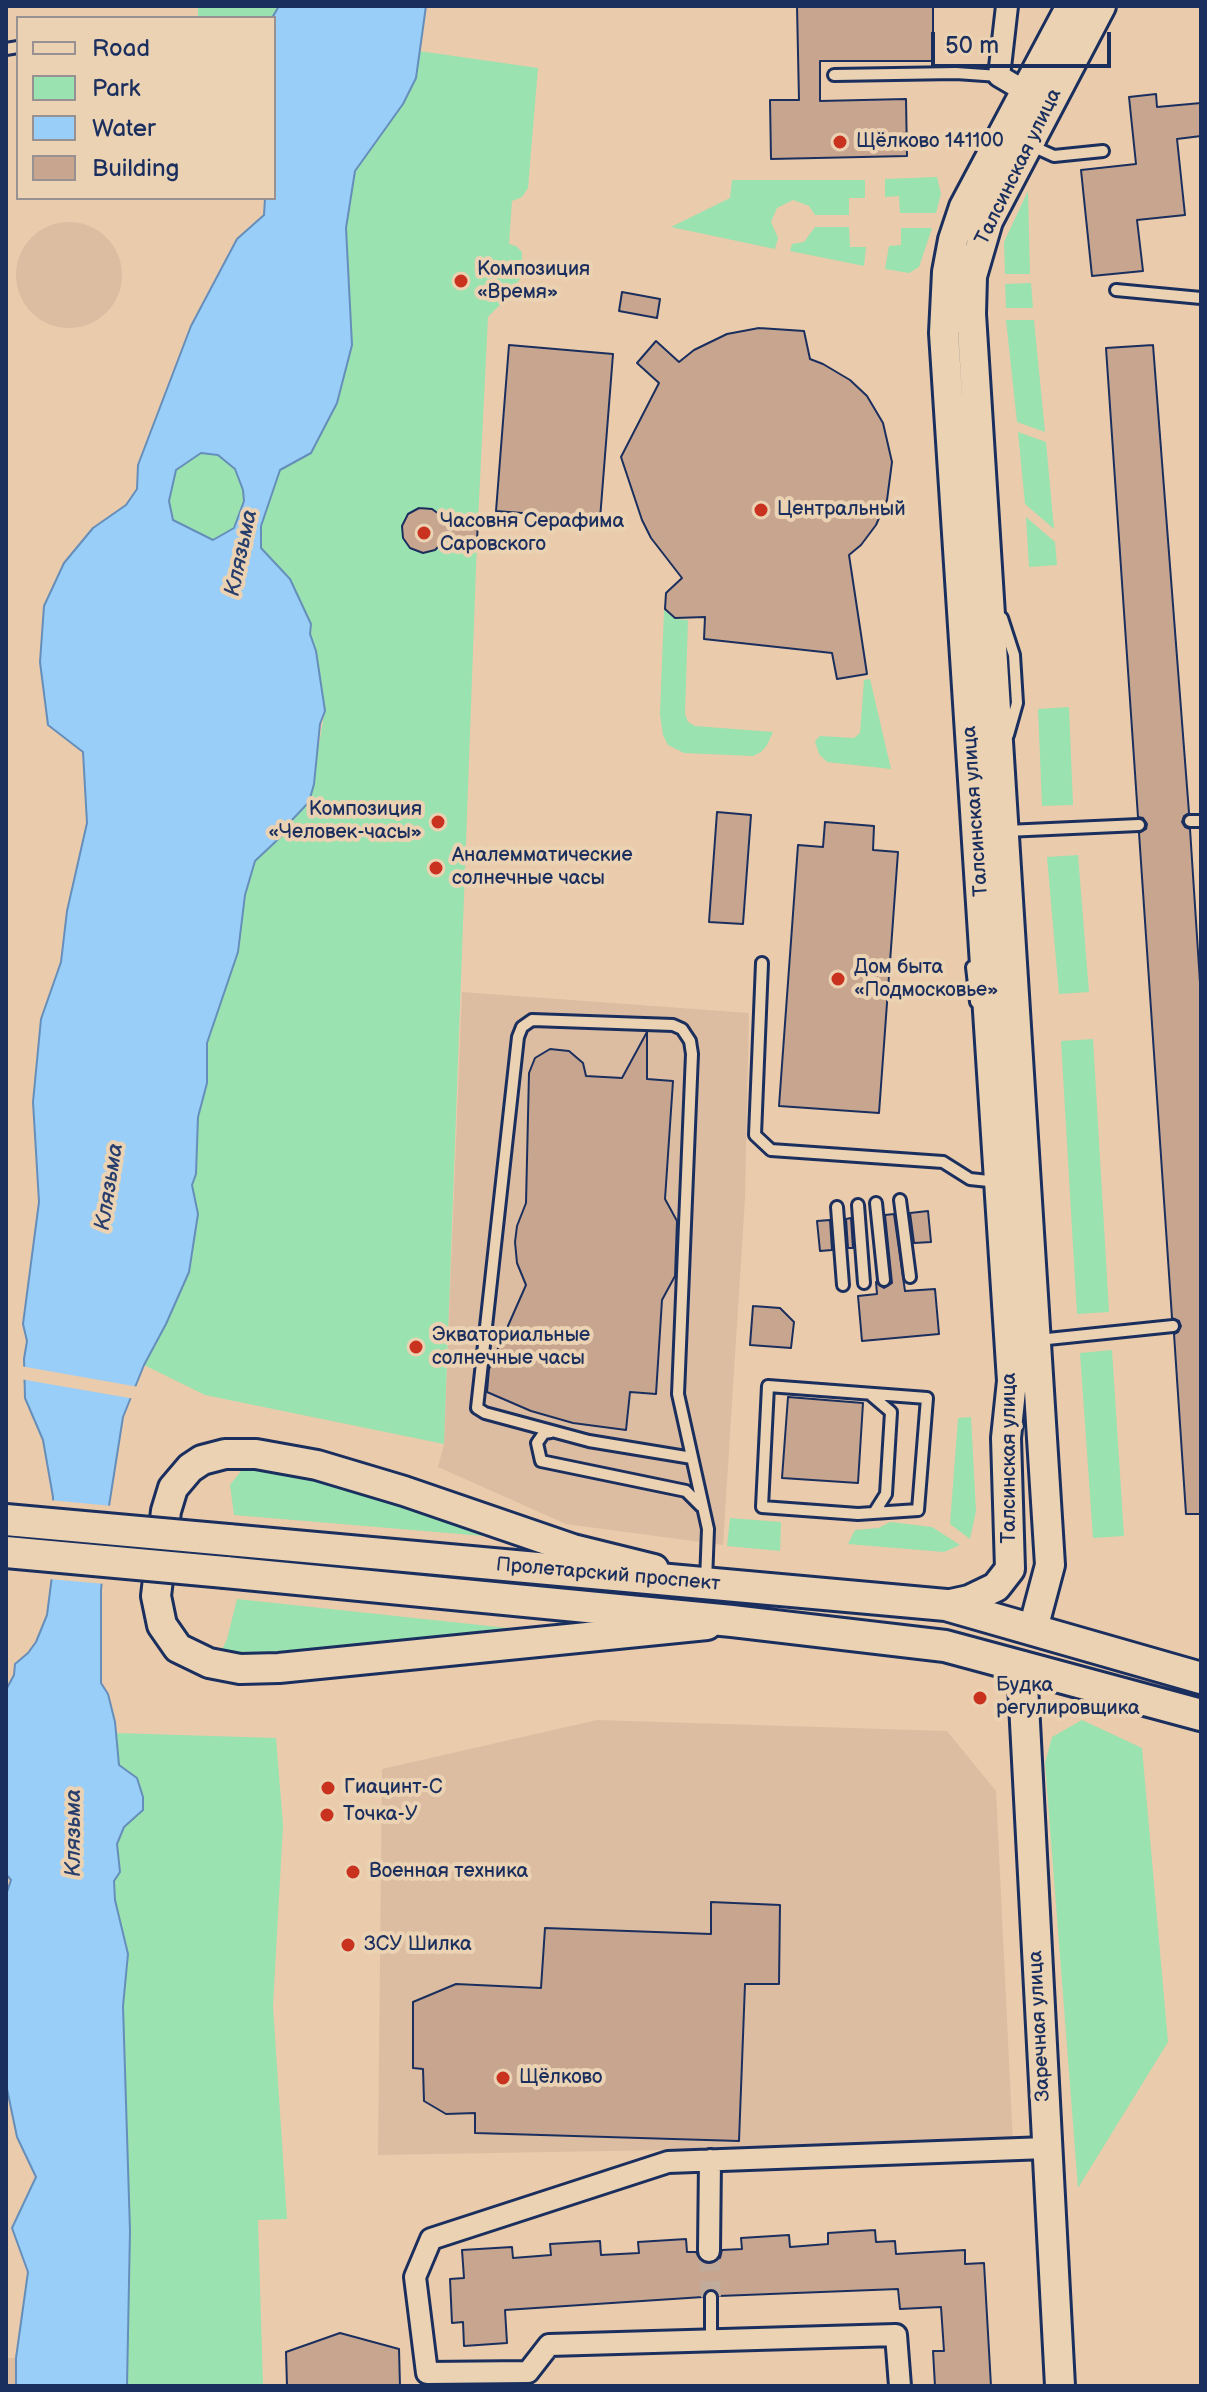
<!DOCTYPE html>
<meta charset="utf-8">
<style>
body{margin:0}
#map{position:relative;width:1207px;height:2392px;overflow:hidden;background:#eacbab;font-family:"Balsamiq Sans",sans-serif}
canvas{display:block}
.frame{position:absolute;inset:0;border:8px solid #1b2f5e;pointer-events:none}
.legend{position:absolute;left:16px;top:16px;width:260px;height:184px;box-sizing:border-box;background:#ebd2b3;border:2px solid #989191;margin:0;padding:10px 14px;list-style:none;font-size:24px;color:#1b2f5e}
.legend li{display:flex;align-items:center;gap:16px;height:40px}
.legend b{width:40px;border:2px solid #989191}
.scale{position:absolute;left:931px;top:32px;width:180px;height:36px;box-sizing:border-box;border:4px solid #1b2f5e;border-top:0;padding-left:10px;font-size:24px;line-height:28px;white-space:nowrap;color:#1b2f5e;-webkit-text-stroke:6px #ebd2b3;paint-order:stroke}
</style>
<div id="map">
<canvas width="1207" height="2392"></canvas>
<div class="frame"></div>
<ul class="legend">
<li><b style="height:10px;background:#ebd2b3"></b>Road</li>
<li><b style="height:22px;background:#9ae2b0"></b>Park</li>
<li><b style="height:22px;background:#98cef7"></b>Water</li>
<li><b style="height:22px;background:#c7a58f"></b>Building</li>
</ul>
<div class="scale">50 m</div>
</div>
<script>
const g = document.querySelector('canvas').getContext('2d');
g.lineJoin = 'round';
function paint(path, color) { g.fillStyle = color; g.fill(path, 'evenodd'); }
const poly = rows => new Path2D(rows.map(r => 'M' + r).join(''));
function stroke(path, color, width, dash) { g.strokeStyle = color; g.lineWidth = width; g.lineCap = dash ? 'butt' : 'round'; g.setLineDash(dash || []); g.stroke(path); }
function drawText(font, color, halo, rows, align = 'center') {
  g.font = font + ' "Balsamiq Sans",sans-serif'; g.lineWidth = 8; g.setLineDash([]); g.textBaseline = 'middle'; g.strokeStyle = halo; g.fillStyle = color; for (const [text, x, y, turn = 0] of rows) {
    g.save(); g.translate(x, y); g.rotate((+turn || 0) * Math.PI / 180); g.textAlign = isNaN(turn) ? turn : align; if (halo) g.strokeText(text, 0, 0); g.fillText(text, 0, 0); g.restore();
  }
}
paint(poly([
 '16 275a53 53 0 1 1 106 0a53 53 0 1 1-106 0Z',
 [462,992,749,1013,745,1198,723,1545,566,1524,438,1467,444,1444],
 [597,1720,947,1731,996,1791,1013,2144,378,2155,382,1769],
 [6,2358,16,2358,16,2386,6,2386]
]), '#dcbda2');
paint(poly([
 [198,6,279,6,272,18,198,18],
 [419,51,538,68,528,188,522,197,512,201,509,244,516,246,522,252,522,274,514,290,488,317,477,541,444,1444,205,1395,144,1365,166,1324,198,1215,192,1185,196,1174,198,1117,207,1083,207,1043,238,952,245,895,255,861,288,829,290,822,309,802,325,710,316,651,310,634,311,624,290,579,261,548,261,526,280,470,311,453,352,345,346,228,355,171,403,104,416,78],
 [419,508,432,509,442,516,444,541,435,550,423,553,411,549,403,538,402,525,408,514],
 [937,177,941,194,936,213,900,213,899,196,885,197,885,179],
 [732,180,865,180,865,198,849,198,849,215,815,215,809,206,793,200,777,208,771,222,778,238,775,249,671,227,730,198],
 [1028,191,1030,274,1005,274,1004,242],
 [815,227,849,227,850,247,866,247,864,266,790,251,792,244,804,242],
 [901,228,932,228,919,267,909,273,885,269,889,246,901,245],
 [1031,283,1033,308,1006,308,1005,284],
 [1006,320,1034,320,1045,432,1017,422],
 [1018,432,1046,442,1054,529,1025,504],
 [201,453,218,455,235,469,243,490,244,501,234,528,213,541,173,520,169,501,176,471],
 [1026,517,1055,542,1057,565,1029,567],
 [664,610,675,619,688,620,685,714,688,722,695,726,773,732,767,745,761,752,753,756,684,753,668,745,663,735,660,714],
 [870,679,891,769,827,762,819,754,815,741,820,736,854,738,860,733,864,680],
 [1069,707,1073,805,1042,806,1038,709],
 [1078,855,1089,992,1059,994,1047,857],
 [1093,1039,1109,1312,1077,1314,1061,1041],
 [1112,1350,1124,1536,1093,1538,1080,1353],
 [971,1417,976,1511,970,1539,950,1524,958,1418],
 [244,1467,267,1468,341,1485,484,1536,234,1515,230,1485],
 [730,1518,781,1522,780,1551,727,1546],
 [890,1522,932,1527,960,1545,944,1552,848,1544,855,1530,879,1528],
 [237,1599,508,1628,274,1653,239,1654,221,1652,227,1639],
 [1082,1720,1142,1748,1168,2042,1078,2188,1045,1763,1052,1737],
 [116,1733,276,1738,283,1825,273,2006,287,2219,258,2220,263,2386,127,2386,130,2231,123,2006,128,1954,115,1900,114,1881,120,1872,117,1844,124,1827]
]), '#9ae2b0');
const water = poly([
 [279,6,426,6,416,78,403,104,355,171,346,228,352,345,337,403,311,453,280,470,261,526,261,548,290,579,311,624,310,634,316,651,325,711,320,724,314,784,309,802,290,822,289,829,255,861,245,895,238,952,207,1043,207,1083,198,1117,196,1174,192,1185,198,1214,189,1272,166,1324,144,1365,123,1417,109,1506,101,1590,101,1683,108,1694,115,1722,119,1765,137,1778,143,1797,143,1810,124,1827,117,1844,120,1872,114,1881,115,1900,128,1954,123,2006,130,2231,127,2386,16,2386,16,2358,28,2272,12,2228,36,2177,17,2137,6,2084,6,1895,11,1880,6,1874,6,1706,7,1688,14,1675,15,1664,28,1653,36,1642,47,1615,52,1576,53,1497,43,1440,25,1398,24,1359,27,1341,23,1324,39,1202,33,1102,41,1019,61,962,67,911,87,823,83,752,48,725,40,662,44,606,64,563,93,528,126,505,137,489,138,465,191,326,237,239,264,215,265,198,274,198,272,18,279,6],
 [201,453,218,455,235,469,243,490,244,501,234,528,213,540,173,520,169,501,176,470,201,453]
]);
paint(water, '#98cef7');
stroke(water, '#668eba', 2);
paint(poly([
 [20,1366,139,1387,135,1399,20,1379],
 [49,1500,113,1506,106,1584,48,1579]
]), '#eacbab');
const building = poly([
 [797,6,933,6,933,61,820,61,820,101,906,99,907,156,771,159,770,100,799,100,797,6],
 [1156,94,1157,107,1201,103,1201,136,1177,139,1185,215,1137,220,1143,271,1092,276,1081,170,1136,164,1129,97,1156,94],
 [622,292,660,299,657,318,619,311,622,292],
 [759,328,804,331,810,359,823,364,850,380,867,396,883,423,892,462,887,500,876,525,861,545,849,555,867,674,837,679,832,653,704,639,705,617,675,618,665,609,666,593,682,578,651,538,642,520,621,457,659,383,637,363,656,341,679,362,694,350,727,334,759,328],
 [509,345,613,354,600,519,496,511,509,345],
 [1153,345,1189,813,1184,816,1182,822,1185,827,1190,829,1201,998,1201,1514,1186,1514,1174,1334,1178,1332,1181,1326,1179,1321,1172,1318,1139,833,1146,829,1147,824,1143,818,1138,817,1106,348,1153,345],
 [419,508,432,509,443,517,478,519,477,541,445,540,435,550,423,553,410,548,403,538,402,526,408,514,419,508],
 [717,812,751,815,743,924,709,922,717,812],
 [825,822,874,826,873,850,898,852,879,1113,779,1106,798,845,823,847,825,822],
 [647,1032,647,1079,673,1081,665,1199,677,1221,675,1276,662,1300,656,1394,630,1392,626,1430,573,1423,531,1411,487,1392,489,1369,526,1285,517,1263,515,1242,517,1226,526,1203,529,1073,535,1058,550,1049,569,1051,583,1063,586,1076,622,1078,647,1032],
 [928,1211,931,1242,914,1243,910,1213,928,1211],
 [894,1214,905,1291,935,1289,939,1334,862,1341,858,1296,877,1294,876,1282,884,1288,892,1283,885,1215,894,1214],
 [851,1218,853,1248,848,1248,846,1219,851,1218],
 [830,1220,832,1250,820,1251,817,1221,830,1220],
 [753,1306,780,1308,794,1322,791,1348,750,1345,753,1306],
 [788,1397,863,1403,858,1483,782,1478,788,1397],
 [711,1902,780,1905,779,1984,745,1984,739,2141,475,2133,475,2113,446,2114,424,2101,423,2069,413,2068,413,2002,456,1984,541,1988,545,1928,711,1934,711,1902],
 [875,2230,876,2242,895,2241,896,2254,965,2250,965,2264,984,2263,991,2386,935,2386,933,2351,944,2351,941,2307,900,2309,898,2289,719,2296,716,2291,710,2289,705,2292,703,2297,505,2310,507,2343,464,2346,463,2322,452,2323,450,2279,464,2278,462,2250,512,2247,513,2258,551,2255,550,2244,600,2241,601,2255,639,2253,638,2242,686,2239,687,2252,696,2252,702,2262,710,2264,720,2258,722,2250,742,2249,741,2238,789,2235,790,2247,828,2244,828,2233,875,2230],
 [340,2333,399,2349,400,2386,287,2386,286,2352,340,2333]
]);
paint(building, '#c7a58f');
stroke(building, '#1b2f5e', 2);
stroke(poly([
 [709,2251,711,2297]
]), '#c1ac9c', 20, [20, 10]);
const lane = poly([
 [6,49,18,47],
 [834,75,956,73,999,76],
 [1032,146,1054,156,1103,151],
 [1116,290,1201,298],
 [1002,618,1014,655,1017,703,1008,735],
 [1190,821,1201,821],
 [1006,831,1139,825],
 [762,963,755,1135,771,1150,943,1162,970,1179,998,1182],
 [972,967,976,1002],
 [900,1200,910,1277],
 [876,1203,884,1280],
 [858,1205,864,1283],
 [837,1207,843,1285],
 [1038,1340,1173,1326],
 [768,1386,927,1398,918,1510,858,1514,762,1507,768,1386],
 [871,1395,891,1412,886,1494,874,1513],
 [551,1432,544,1433,537,1443,541,1461,686,1491,701,1506],
 [692,1458,589,1441,485,1413,477,1408,518,1037,522,1027,532,1020,673,1025,682,1029,690,1041,692,1054,678,1394,708,1529,706,1581],
 [711,2297,711,2340]
]);
const street = poly([
 [1007,6,999,76,1035,97],
 [709,2251,710,2160],
 [900,2386,896,2335,549,2345,528,2372,427,2373,415,2277,431,2239,668,2162,1046,2148]
]);
const secondary = poly([
 [654,1569,573,1549,404,1491,317,1465,256,1454,225,1454,202,1460,190,1468,173,1488,166,1511,156,1596,162,1625,178,1648,209,1663,240,1669,279,1668,707,1625],
 [946,1605,969,1600,996,1587,1010,1569,1006,1438,1012,1381,944,333,947,272,953,240,964,207,1071,6],
 [1033,1629,1050,1565,971,314,972,276,988,221,1101,6],
 [1022,1666,1060,2386]
]);
const primary = poly([
 [228,1540,946,1605,1201,1678],
 [225,1572,732,1621,945,1646,1201,1715]
]);
stroke(lane, '#1b2f5e', 16);
stroke(street, '#1b2f5e', 26);
stroke(secondary, '#1b2f5e', 34);
stroke(primary, '#1b2f5e', 36);
stroke(lane, '#ebd2b3', 10);
stroke(street, '#ebd2b3', 20);
stroke(secondary, '#ebd2b3', 28);
stroke(primary, '#ebd2b3', 30);
const primaryBridge = poly([
 [6,1520,228,1540],
 [6,1552,225,1572]
]);
stroke(primaryBridge, '#1b2f5e', 36, []);
stroke(primaryBridge, '#ebd2b3', 30);
for (const [x, y, r, color] of [
 [840,142,8,"#c8321e"],
 [461,281,8,"#c8321e"],
 [761,510,8,"#c8321e"],
 [424,533,8,"#c8321e"],
 [438,822,8,"#c8321e"],
 [436,868,8,"#c8321e"],
 [838,979,8,"#c8321e"],
 [416,1347,8,"#c8321e"],
 [980,1698,8,"#c8321e"],
 [328,1788,8,"#c8321e"],
 [327,1815,8,"#c8321e"],
 [353,1872,8,"#c8321e"],
 [348,1945,8,"#c8321e"],
 [503,2078,8,"#c8321e"]
]) { const dot = new Path2D(); dot.arc(x, y, r, 0, 2 * Math.PI); g.fillStyle = color; g.fill(dot); stroke(dot, '#ebd2b3', 3); }
drawText('20px', '#1b2f5e', '#ebd2b3', [
 ["Щёлково 141100",856,142],
 ["Композиция",477,270],
 ["«Время»",477,293],
 ["Центральный",777,510],
 ["Часовня Серафима",440,522],
 ["Саровского",440,545],
 ["Композиция",422,810,"right"],
 ["«Человек-часы»",422,833,"right"],
 ["Аналемматические",452,856],
 ["солнечные часы",452,879],
 ["Дом быта",854,968],
 ["«Подмосковье»",854,991],
 ["Экваториальные",432,1336],
 ["солнечные часы",432,1359],
 ["Будка",996,1686],
 ["регулировщика",996,1709],
 ["Гиацинт-С",344,1788],
 ["Точка-У",343,1815],
 ["Военная техника",369,1872],
 ["ЗСУ Шилка",364,1945],
 ["Щёлково",519,2078]
], 'left');
drawText('20px', '#1b2f5e', '#ebd2b3', [
 ["Талсинская улица",1019,167,-64],
 ["Талсинская улица",976,811,-94],
 ["Талсинская улица",1010,1458,-90],
 ["Пролетарский проспект",608,1575,5],
 ["Заречная улица",1040,2026,-93]
]);
drawText('italic 22px', '#283f6d', '#ebd2b3', [
 ["Клязьма",242,553,-78],
 ["Клязьма",110,1187,-81],
 ["Клязьма",74,1833,-90]
]);
</script>
